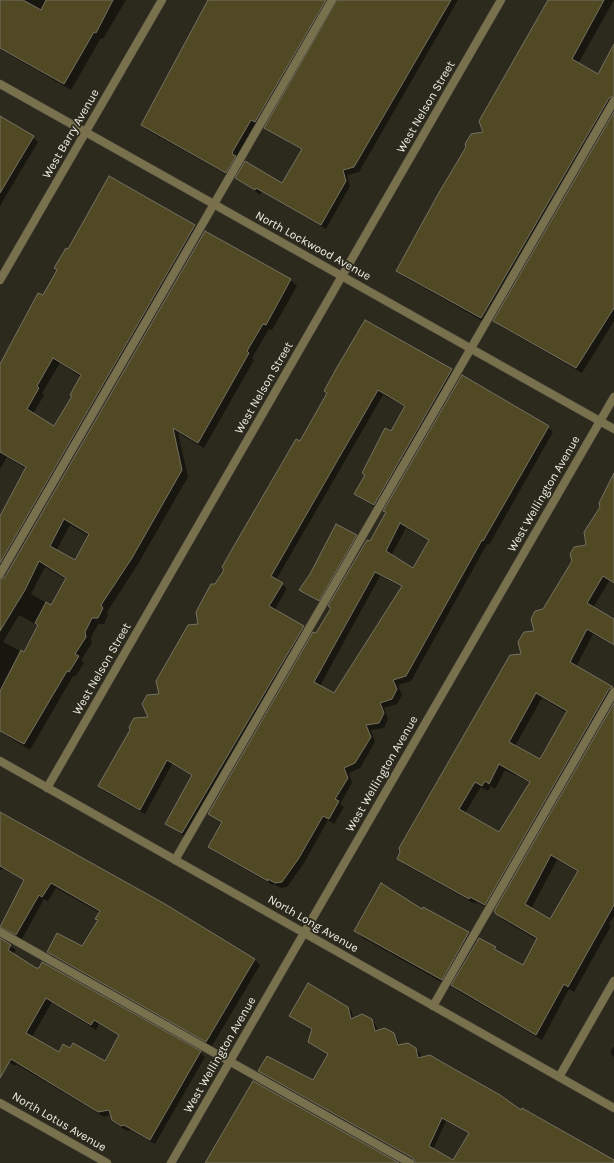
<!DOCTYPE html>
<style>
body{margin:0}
canvas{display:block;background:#2c291d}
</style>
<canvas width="614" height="1163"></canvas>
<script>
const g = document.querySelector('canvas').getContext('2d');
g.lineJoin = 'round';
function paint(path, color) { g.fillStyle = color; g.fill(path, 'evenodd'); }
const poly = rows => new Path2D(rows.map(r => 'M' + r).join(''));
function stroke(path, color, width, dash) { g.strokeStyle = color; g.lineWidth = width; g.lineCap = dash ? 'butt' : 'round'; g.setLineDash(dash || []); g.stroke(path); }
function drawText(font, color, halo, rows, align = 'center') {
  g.font = font + ' Karla,sans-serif'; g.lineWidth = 3.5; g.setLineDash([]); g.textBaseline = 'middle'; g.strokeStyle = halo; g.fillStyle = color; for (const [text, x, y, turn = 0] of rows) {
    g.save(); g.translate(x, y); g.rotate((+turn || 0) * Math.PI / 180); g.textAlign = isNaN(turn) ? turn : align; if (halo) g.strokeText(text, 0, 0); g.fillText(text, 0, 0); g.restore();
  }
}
paint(poly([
 [0,0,126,0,103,39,101,38,71,90,0,49],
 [211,0,458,0,359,172,347,175,350,186,326,229,262,192,260,195,237,178,283,184,302,150,271,132,266,128,338,0,332,2,231,177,147,130,142,125],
 [549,0,614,0,578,64,599,75,614,51,614,105,486,323,403,276,398,270,485,132],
 [614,114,614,321,582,373,500,326,495,320],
 [0,118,33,137,38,142,0,206],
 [109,178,195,226,201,232,0,579,0,518,26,469,7,457,0,469,0,365,43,297],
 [60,363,81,377,73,396,54,428,33,414,44,395,42,393],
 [205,232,291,280,297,286,272,330,269,329,252,358,254,360,204,448,178,433,188,477,138,564,107,612,108,615,104,624,98,624,91,638,92,643,81,660,84,663,75,677,73,676,30,750,0,732,0,579,5,578],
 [70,525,89,536,76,561,56,551],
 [45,567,67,580,52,606,31,594],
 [19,615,39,626,24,653,3,642],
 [365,322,452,370,457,375,379,509,360,498,355,493,406,407,383,395,276,580,287,588,275,610,303,627,308,632,187,838,166,823,193,776,172,764,145,814,104,791,99,786,149,718,199,625,216,584,300,442],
 [548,427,553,432,489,545,487,544,411,681,398,685,402,695,397,704,384,708,388,719,384,728,371,730,375,742,360,768,349,773,352,783,340,804,344,807,334,824,328,820,304,863,287,887,281,888,273,884,273,885,215,852,209,847,223,823,209,814,332,609,329,606,387,513],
 [406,528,430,541,414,569,391,556],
 [380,576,402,587,334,695,320,686],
 [614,484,614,584,609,581,593,608,614,620,614,646,593,634,576,667,614,689,491,910,476,902,475,904,404,864,398,858,523,655,536,632,544,610,587,546],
 [542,698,567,713,540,761,515,746],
 [505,770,530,783,500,833,465,813,481,787,488,791,491,786,495,789],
 [356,536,360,539,322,604,304,593,301,590],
 [614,705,614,916,609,924,611,926,574,992,569,989,542,1040,458,991,451,983,450,987,363,938,355,930,422,910,423,908,469,933,477,942,479,939,523,967,537,940,503,920,497,914],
 [557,860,578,872,550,920,531,909],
 [0,813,254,959,260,965,212,1046,53,957,48,952,82,947,98,920,100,913,56,888,48,901,44,899,22,939,9,932,5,932,0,927,25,881,3,869,0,870],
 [0,938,16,950,13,955,35,969,200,1052,205,1057,155,1144,130,1130,127,1131,118,1125,112,1120,111,1115,104,1117,16,1064,15,1066,0,1057],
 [52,1002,96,1030,99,1024,120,1036,105,1062,59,1053,32,1037],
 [348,1008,352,1012,353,1019,371,1020,375,1024,378,1031,393,1034,397,1038,400,1045,415,1049,420,1053,421,1058,614,1161,614,1163,416,1163,415,1160,263,1075,259,1071,313,1081,329,1055,309,1042,313,1031,290,1016],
 [446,1121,469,1134,454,1161,433,1149],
 [614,1046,614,1057,610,1053]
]), '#0007');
const building = poly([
 [0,0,23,0,41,10,46,0,113,0,96,33,94,32,64,84,0,48,0,0],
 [208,0,326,0,255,122,251,120,233,151,232,154,236,156,226,173,141,125,208,0],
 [337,0,451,0,354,167,343,170,346,181,321,225,256,188,255,190,235,178,245,161,282,183,302,149,264,128,337,0],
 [548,0,604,0,572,59,598,74,614,44,614,96,609,98,481,318,396,271,437,196,466,147,465,144,471,134,483,132,479,121,548,0],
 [614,112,614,308,576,368,493,321,614,112],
 [0,116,34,136,0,193,0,116],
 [109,176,195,225,0,563,0,516,26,467,0,452,0,364,38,293,43,295,57,270,54,268,66,248,68,249,109,176],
 [53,358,81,375,70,395,72,396,54,426,27,409,39,388,37,386,53,358],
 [205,231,291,279,266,325,263,324,247,351,249,353,198,443,173,428,182,470,132,558,101,605,103,608,98,618,92,618,85,632,86,637,75,654,79,656,69,672,67,671,24,744,0,731,0,691,21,650,24,652,38,625,35,623,46,602,51,605,66,578,39,561,25,590,0,631,0,579,5,577,205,231],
 [64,519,89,534,75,560,50,546,64,519],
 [365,320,452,369,374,505,354,494,365,475,362,473,385,428,391,431,405,406,378,390,271,576,283,583,269,606,304,626,182,833,165,824,192,775,167,760,140,810,98,786,130,730,129,727,134,718,148,717,142,704,147,695,159,694,156,681,188,625,198,624,196,612,205,595,211,584,215,584,224,570,222,567,231,551,296,439,300,441,327,393,324,391,336,369,365,320],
 [462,375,549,426,483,541,482,540,406,676,393,680,397,689,392,699,380,703,384,713,379,723,366,725,371,737,355,763,344,768,348,778,335,799,339,801,329,819,323,816,299,858,282,882,275,883,268,879,268,881,208,847,222,822,208,814,313,632,316,633,331,608,328,606,367,540,370,541,386,512,383,511,462,375],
 [400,523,429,540,413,568,386,551,400,523],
 [375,572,402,586,334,693,314,682,375,572],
 [614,473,614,583,603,576,587,603,614,619,614,645,587,629,570,662,613,687,609,689,485,905,470,897,469,899,397,859,400,852,399,848,510,655,521,654,518,642,524,632,534,631,531,619,535,611,543,609,572,561,570,554,574,547,586,545,584,532,600,507,599,503,614,473],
 [536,693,567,711,540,759,509,742,536,693],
 [499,764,530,782,499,832,459,809,475,782,482,786,485,781,489,784,499,764],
 [336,524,357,535,319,601,299,590,310,574,336,524],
 [614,703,614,905,568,987,564,984,536,1035,451,985,479,938,496,947,494,949,523,965,537,938,496,914,494,911,614,703],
 [551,855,578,871,550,919,525,904,551,855],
 [0,812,165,904,255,959,206,1042,47,952,57,933,82,946,98,920,95,919,100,911,51,883,42,897,39,895,16,935,0,927,24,880,0,866,0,812],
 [381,883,422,909,423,907,469,932,442,980,354,931,381,883],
 [0,938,11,945,8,950,36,968,39,968,42,962,201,1051,150,1140,124,1125,121,1126,112,1120,109,1110,98,1112,11,1059,0,1078,0,938],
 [46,998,91,1025,94,1020,119,1035,105,1061,73,1043,70,1048,63,1044,59,1052,26,1033,46,998],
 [308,983,348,1007,351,1019,362,1014,372,1019,375,1031,385,1028,394,1033,398,1045,408,1043,416,1048,418,1058,430,1055,440,1061,500,1095,521,1110,522,1108,614,1160,614,1163,415,1163,413,1158,258,1071,267,1056,313,1080,328,1054,308,1042,312,1029,289,1016,308,983],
 [442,1118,469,1133,453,1160,429,1146,442,1118],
 [253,1081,399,1163,205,1163,253,1081]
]);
paint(building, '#514923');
stroke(building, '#747163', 1);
const service = poly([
 [0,574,332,0],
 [175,860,614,101],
 [0,932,410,1163],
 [433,1006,614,692]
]);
const minor = poly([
 [0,84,614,429],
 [0,280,162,0],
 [0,761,614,1108],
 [47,788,501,0],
 [559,1077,614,981],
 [0,1103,107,1163],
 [171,1163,614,397]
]);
stroke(service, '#474539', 9);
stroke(minor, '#474539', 9);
stroke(service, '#79714d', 8);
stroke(minor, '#79714d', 8);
drawText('12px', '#f0efe7', '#2c291d', [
 ["West Nelson Street",426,107,-60],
 ["West Barry Avenue",71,134,-60],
 ["North Lockwood Avenue",313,246,29],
 ["West Nelson Street",264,388,-60],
 ["West Wellington Avenue",544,494,-60],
 ["West Nelson Street",102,669,-60],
 ["West Wellington Avenue",382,774,-60],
 ["North Long Avenue",313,924,30],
 ["West Wellington Avenue",220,1055,-60],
 ["North Lotus Avenue",59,1122,30]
]);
</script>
